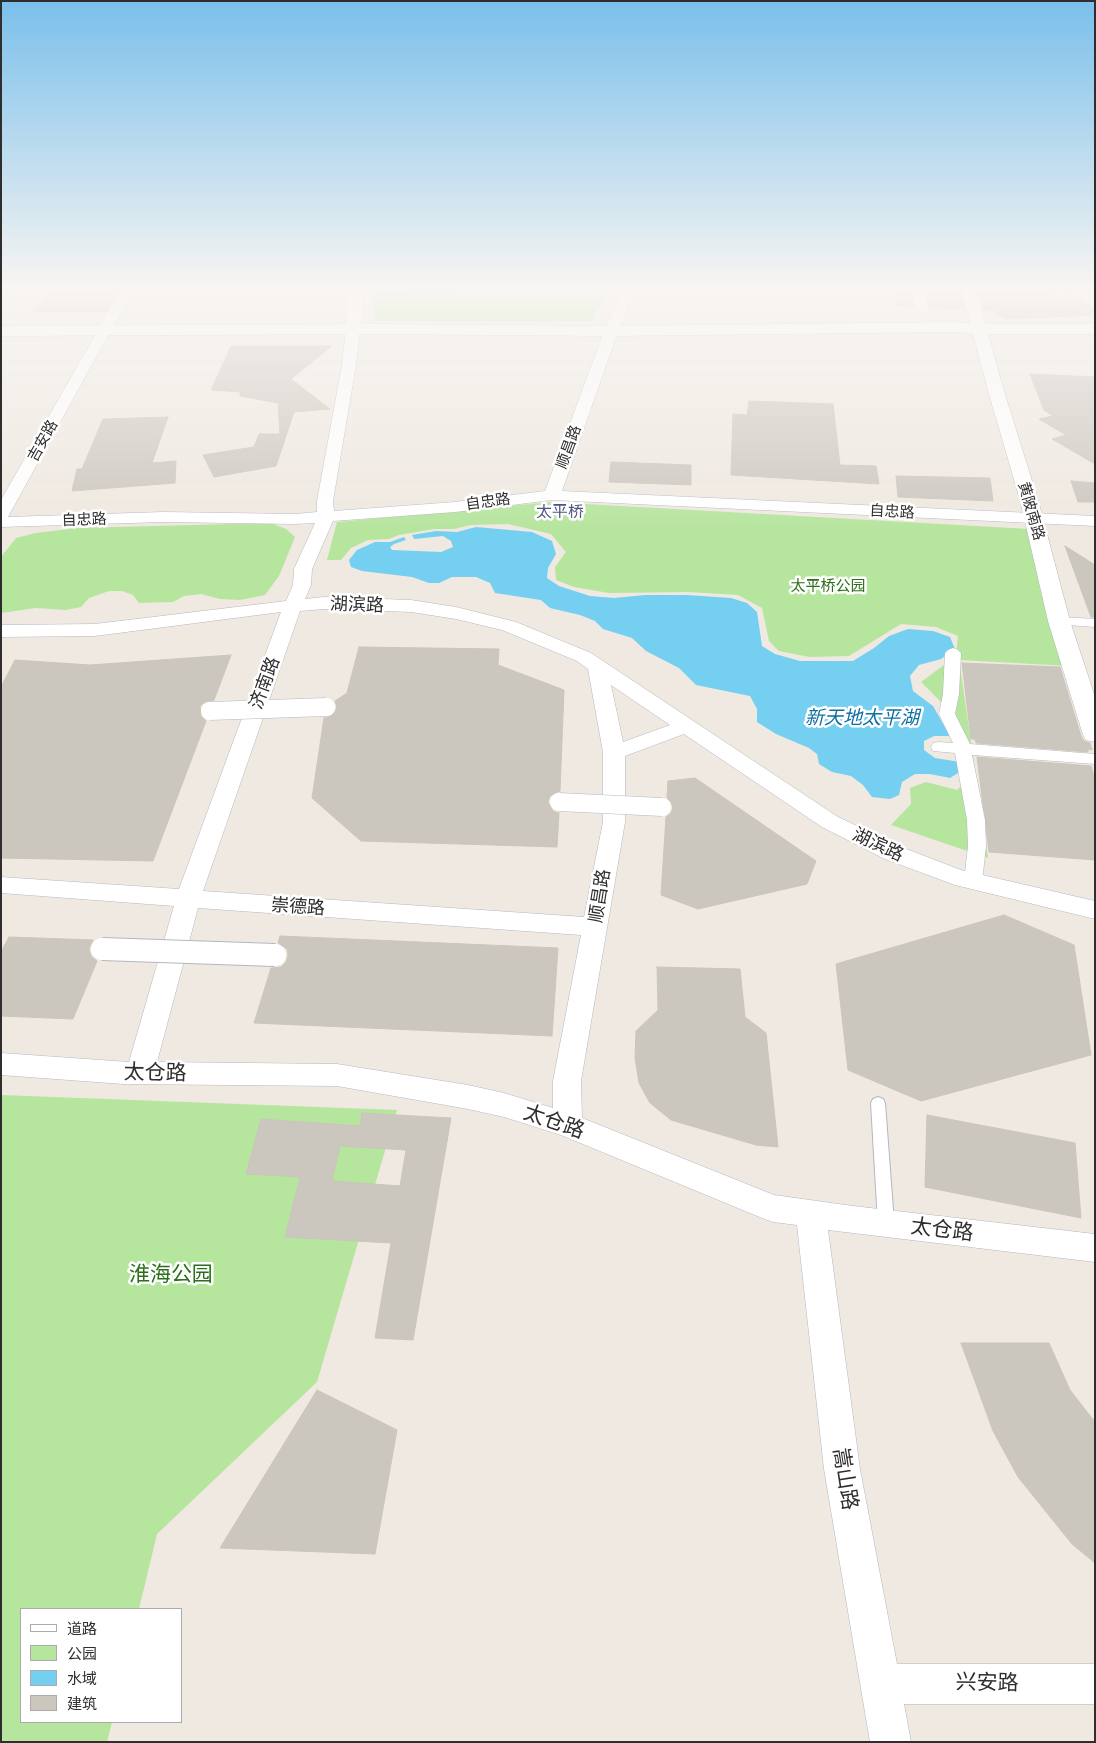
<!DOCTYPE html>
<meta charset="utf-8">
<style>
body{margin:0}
#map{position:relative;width:1096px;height:1743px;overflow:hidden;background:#efe9e1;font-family:Mulish,"Noto Sans SC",sans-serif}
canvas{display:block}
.frame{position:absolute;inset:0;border:2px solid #2e2e2e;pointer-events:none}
.legend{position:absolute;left:20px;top:1608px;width:162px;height:115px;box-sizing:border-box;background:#fff;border:1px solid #ababab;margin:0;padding:6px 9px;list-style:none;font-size:15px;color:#2e2e2e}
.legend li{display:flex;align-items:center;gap:10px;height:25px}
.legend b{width:25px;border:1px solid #ababab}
</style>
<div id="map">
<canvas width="1096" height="1743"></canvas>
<div class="frame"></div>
<ul class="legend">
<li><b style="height:6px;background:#fff"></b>道路</li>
<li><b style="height:14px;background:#b6e59e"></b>公园</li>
<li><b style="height:14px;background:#75cff0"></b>水域</li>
<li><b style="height:14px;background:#cbc7bf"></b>建筑</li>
</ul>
</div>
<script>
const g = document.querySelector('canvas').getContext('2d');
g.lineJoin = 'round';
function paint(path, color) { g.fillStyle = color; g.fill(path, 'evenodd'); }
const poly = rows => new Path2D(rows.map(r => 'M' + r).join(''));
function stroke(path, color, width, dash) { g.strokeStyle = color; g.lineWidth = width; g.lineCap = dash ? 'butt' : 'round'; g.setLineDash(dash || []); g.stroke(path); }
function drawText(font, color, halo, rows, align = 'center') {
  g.font = font + ' Mulish,"Noto Sans SC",sans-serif'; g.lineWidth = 5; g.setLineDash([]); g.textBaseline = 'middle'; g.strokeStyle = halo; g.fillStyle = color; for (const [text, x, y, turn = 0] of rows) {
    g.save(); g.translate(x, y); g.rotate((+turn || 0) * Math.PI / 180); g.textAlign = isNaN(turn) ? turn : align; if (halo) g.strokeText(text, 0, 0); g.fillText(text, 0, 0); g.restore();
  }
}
paint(poly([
 [375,293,604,298,592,321,374,321],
 [551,502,1030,529,1070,666,959,660,988,858,891,825,911,804,910,788,926,782,957,790,972,776,963,734,939,700,921,682,956,656,958,636,936,627,901,624,849,656,810,657,779,651,769,641,762,608,738,595,688,592,609,593,574,587,556,580,555,567,566,552,551,534,508,524,471,525,454,529,434,529,399,535,389,539,368,540,351,548,341,560,327,560,337,522],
 [271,523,286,529,295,537,279,576,265,595,240,600,220,599,201,594,184,596,173,602,139,603,133,595,122,591,109,591,89,598,81,607,66,610,36,608,1,613,1,557,16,538,36,533,77,528],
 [1,1095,397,1110,317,1382,157,1534,139,1609,21,1609,21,1722,112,1722,107,1742,1,1742]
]), '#b6e59e');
paint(poly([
 [476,527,532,532,552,541,556,554,548,568,547,578,559,586,590,596,614,598,645,595,687,595,731,598,747,603,757,612,762,646,775,654,800,661,853,661,874,648,889,636,908,629,933,631,950,637,955,649,941,659,919,665,910,676,913,691,933,706,950,736,934,736,924,741,924,750,935,758,960,762,958,773,950,778,930,774,915,774,902,782,899,795,890,799,872,797,863,785,851,776,832,772,819,764,817,754,809,748,776,734,757,722,757,709,750,696,696,685,679,668,646,651,632,638,603,629,595,621,580,615,550,608,541,600,495,593,490,583,476,577,452,577,439,583,429,583,412,577,362,571,351,567,349,560,357,550,375,542,390,542,404,537,406,540,394,544,390,547,392,550,441,552,453,547,451,541,443,536,414,539,412,535,436,531,457,532]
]), '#75cff0');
const building = poly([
 [53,288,120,288,106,312,33,312,53,288],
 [893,288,910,289,914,307,897,306,893,288],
 [935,289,960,291,965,309,930,308,926,290,935,289],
 [978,292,1078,296,1095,310,1095,315,1008,319,995,315,994,311,983,310,978,292],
 [231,346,332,346,291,379,330,409,294,412,276,466,214,477,203,455,254,447,259,434,280,434,278,403,240,396,240,392,211,390,231,346],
 [1030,374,1095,377,1095,464,1052,439,1066,435,1039,419,1053,416,1044,410,1030,374],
 [749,401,833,404,840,465,876,466,879,484,731,475,733,414,747,415,749,401],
 [168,417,152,463,176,461,175,483,72,491,77,469,82,469,103,419,168,417],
 [611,462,691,465,691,485,609,482,611,462],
 [896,476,990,478,993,501,898,497,896,476],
 [1071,481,1095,483,1095,502,1078,502,1071,481],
 [1065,546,1095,565,1095,617,1091,617,1065,546],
 [359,647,499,649,498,665,564,690,560,791,550,796,548,802,553,811,559,813,557,847,361,841,312,798,324,718,331,716,335,712,337,707,335,701,347,693,359,647],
 [231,655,214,700,205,702,200,706,201,716,206,721,153,861,1,858,1,687,15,660,90,665,231,655],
 [962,663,1060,667,1081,736,1084,741,1090,743,1092,750,1088,749,1088,752,976,743,975,739,971,739,962,663],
 [977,757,1091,766,1095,780,1095,860,989,852,977,757],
 [695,778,816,861,807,884,698,909,661,895,666,817,671,813,673,808,671,802,667,798,668,781,695,778],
 [1004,915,1074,945,1091,1055,921,1101,848,1070,836,964,1004,915],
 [280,936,558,948,552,1036,254,1023,271,968,281,967,286,962,288,955,287,949,278,943,280,936],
 [9,937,93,940,89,949,91,956,97,961,73,1019,1,1016,1,952,9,937],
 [657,967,740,969,745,1017,766,1033,778,1147,756,1145,671,1120,650,1103,639,1083,635,1058,636,1031,658,1010,657,967],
 [362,1113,451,1118,413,1340,375,1338,391,1243,285,1237,300,1177,246,1174,261,1119,360,1126,362,1113],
 [340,1146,406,1150,400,1186,332,1181,340,1146],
 [927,1115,1075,1143,1081,1218,925,1187,927,1115],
 [961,1343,1049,1343,1070,1390,1095,1422,1095,1563,1072,1544,1018,1477,993,1431,961,1343],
 [317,1390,397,1430,375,1554,220,1548,317,1390]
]);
paint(building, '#cbc7bf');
stroke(building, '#cbc5ba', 1);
const service = poly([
 [878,1097,883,1099,885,1103,894,1223,892,1228,886,1230,880,1228,878,1223,871,1103,873,1099,878,1097]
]);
const pedestrian = poly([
 [1059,617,1095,619,1095,627,1054,624,1052,621,1054,618,1059,617],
 [953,648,958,650,961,653,959,694,955,714,970,744,1095,754,1095,764,972,755,985,820,986,846,982,882,980,887,973,889,966,887,964,882,968,846,967,820,955,753,933,751,931,747,933,743,939,742,953,743,939,714,943,694,945,653,948,650,953,648]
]);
const minor = poly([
 [122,288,134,288,8,517,163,512,295,514,317,512,317,501,342,365,346,329,353,325,360,329,356,365,333,501,334,511,455,502,545,491,602,337,623,288,635,288,616,337,562,491,1095,516,1095,526,552,500,455,512,333,521,312,569,311,585,305,599,324,597,411,600,456,607,516,622,591,653,838,817,901,847,961,870,1095,901,1095,919,955,885,885,859,822,827,684,734,625,756,625,822,581,1081,582,1118,774,1195,853,1206,1095,1234,1095,1262,828,1230,860,1469,897,1664,1095,1664,1095,1704,904,1704,911,1742,870,1742,824,1469,797,1225,773,1222,762,1218,561,1135,504,1117,468,1109,337,1086,123,1084,1,1075,1,1053,129,1062,174,906,1,893,1,877,179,889,281,612,95,636,1,637,1,625,95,624,286,601,293,585,294,569,315,523,295,524,163,522,1,527,1,500,122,288],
 [324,609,411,612,456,619,502,630,577,661,588,669,603,752,603,822,584,917,203,891,300,611,324,609],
 [611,685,670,725,623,742,611,685],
 [198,908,581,935,553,1081,553,1108,504,1093,468,1085,337,1064,157,1062,198,908],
 [912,288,924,288,929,310,927,313,923,314,917,310,912,288]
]);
const tertiary = poly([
 [350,288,364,288,361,329,358,332,353,334,348,332,345,329,350,288],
 [961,288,975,288,1004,391,1038,500,1070,621,1095,697,1095,742,1086,740,1083,735,1048,621,1020,500,988,391,961,288]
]);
const secondary = poly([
 [954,322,978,324,1095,324,1095,334,978,334,954,332,611,336,370,334,1,336,1,326,370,324,611,326,954,322]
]);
stroke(service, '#b4b7c1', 2);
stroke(pedestrian, '#b4b7c1', 1);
stroke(minor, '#b4b7c1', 1);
stroke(tertiary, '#b4b7c1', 1);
stroke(secondary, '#b4b7c1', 1);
paint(service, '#fff');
paint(pedestrian, '#fff');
paint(minor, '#fff');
paint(tertiary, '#fff');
paint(secondary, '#fff');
const pedestrianBridgeFar1 = poly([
 [210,711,326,707],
 [559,802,662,807]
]);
const pedestrianBridge = poly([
 [102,949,275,955]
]);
stroke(pedestrianBridgeFar1, '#b4b7c1', 19, []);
stroke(pedestrianBridge, '#b4b7c1', 24, []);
stroke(pedestrianBridgeFar1, '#fff', 18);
stroke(pedestrianBridge, '#fff', 22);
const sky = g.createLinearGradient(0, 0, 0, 532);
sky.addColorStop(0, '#7abfeb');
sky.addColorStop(0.54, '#f8f5f2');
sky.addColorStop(1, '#f8f5f200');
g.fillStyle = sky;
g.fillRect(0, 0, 1096, 532);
drawText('15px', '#2e2e2e', '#fff', [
 ["吉安路",43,441,-61],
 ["顺昌路",569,447,-70],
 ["自忠路",488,502,-8],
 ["黄陂南路",1031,511,74],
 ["自忠路",892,512,3],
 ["自忠路",84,520,-2]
]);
drawText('15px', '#2c6e1b', '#fff', [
 ["太平桥公园",828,586]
]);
drawText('16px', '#4d5680', '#fff', [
 ["太平桥",560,512]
]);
drawText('18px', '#2e2e2e', '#fff', [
 ["湖滨路",357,605,2],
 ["济南路",265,683,-70],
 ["湖滨路",878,845,25],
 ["顺昌路",600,896,-81],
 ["崇德路",298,907,4]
]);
drawText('italic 19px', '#0d6fa3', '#fff', [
 ["新天地太平湖",862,718]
]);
drawText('21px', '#2e2e2e', '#fff', [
 ["太仓路",155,1073,1],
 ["太仓路",554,1122,19],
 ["太仓路",942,1230,7],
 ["嵩山路",845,1479,81],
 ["兴安路",987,1683,1]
]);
drawText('21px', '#2c6e1b', '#fff', [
 ["淮海公园",171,1275]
]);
</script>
